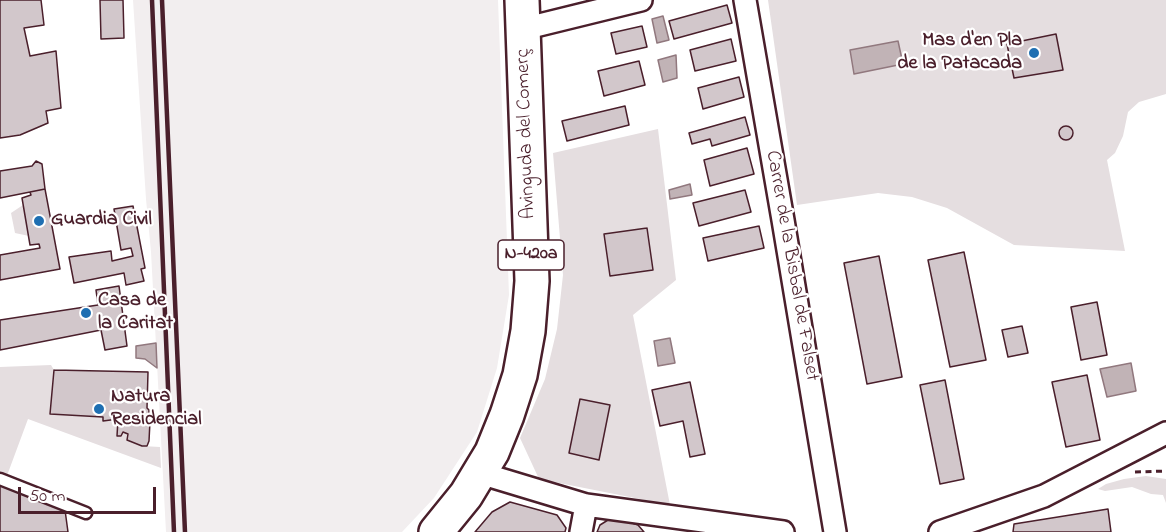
<!DOCTYPE html>
<meta charset="utf-8">
<style>
body{margin:0}
#map{position:relative;width:1166px;height:532px;overflow:hidden;background:#fff;font-family:"Indie Flower",sans-serif}
canvas{display:block}
.scale{position:absolute;left:18px;top:487px;width:138px;height:27px;box-sizing:border-box;border:3px solid #4a1f2b;border-top:0;padding-left:8px;font-size:18px;line-height:21px;white-space:nowrap;color:#4a1f2b;-webkit-text-stroke:4px #fff;paint-order:stroke}
</style>
<div id="map">
<canvas width="1166" height="532"></canvas>
<div class="scale">50 m</div>
</div>
<script>
const g = document.querySelector('canvas').getContext('2d');
g.lineJoin = 'round';
function paint(path, color) { g.fillStyle = color; g.fill(path, 'evenodd'); }
const poly = rows => new Path2D(rows.map(r => 'M' + r).join(''));
function stroke(path, color, width, dash) { g.strokeStyle = color; g.lineWidth = width; g.lineCap = dash ? 'butt' : 'round'; g.setLineDash(dash || []); g.stroke(path); }
function drawText(font, color, halo, rows, align = 'center') {
  g.font = font + ' "Indie Flower",sans-serif'; g.lineWidth = 4.5; g.setLineDash([]); g.textBaseline = 'middle'; g.strokeStyle = halo; g.fillStyle = color; for (const [text, x, y, turn = 0] of rows) {
    g.save(); g.translate(x, y); g.rotate((+turn || 0) * Math.PI / 180); g.textAlign = isNaN(turn) ? turn : align; if (halo) g.strokeText(text, 0, 0); g.fillText(text, 0, 0); g.restore();
  }
}
paint(poly([
 [133,0,498,0,509,295,497,368,477,432,434,498,402,532,166,532,151,252,146,199]
]), '#f2eeef');
paint(poly([
 [768,0,1166,0,1166,94,1139,102,1128,112,1123,136,1115,153,1107,160,1125,251,1014,245,947,208,912,197,878,193,797,205],
 [658,129,676,280,633,315,670,505,539,479,520,438,545,379,557,329,563,275,553,153],
 [23,205,29,236,15,233,11,213],
 [51,365,54,370,51,414,103,417,104,421,118,419,117,435,121,436,123,432,128,434,128,440,142,446,160,447,161,468,28,419,5,481,0,479,0,367],
 [1146,476,1166,479,1166,503,1163,495,1151,494,1132,487,1105,491,1098,489,1106,484,1124,479]
]), '#e5dee0');
const water = poly([
 [663,16,669,40,657,43,652,19,663,16],
 [898,41,903,64,854,74,850,50,898,41],
 [676,55,677,78,663,82,658,60,676,55],
 [690,184,692,195,670,199,669,190,690,184],
 [670,338,675,363,658,366,654,341,670,338],
 [156,343,157,368,145,359,136,358,136,346,156,343],
 [1131,363,1136,391,1107,397,1100,369,1131,363]
]);
paint(water, '#c1b3b6');
stroke(water, '#91787e', 1.5);
const building = poly([
 [0,0,41,0,44,25,24,28,30,56,56,51,61,108,46,111,48,123,20,135,0,138,0,0],
 [100,0,123,0,124,38,101,39,100,0],
 [727,5,732,23,674,39,669,21,727,5],
 [642,26,647,47,616,54,611,33,642,26],
 [1056,34,1063,70,1014,78,1007,44,1056,34],
 [731,39,736,61,695,71,690,50,731,39],
 [639,61,645,85,604,96,598,71,639,61],
 [739,77,744,97,703,109,698,88,739,77],
 [625,106,629,125,567,141,562,121,625,106],
 [745,117,750,135,712,146,710,139,692,144,689,133,745,117],
 '1059 133a7 7 0 1 1 14 0a7 7 0 1 1-14 0Z',
 [747,148,754,174,710,186,704,160,747,148],
 [36,161,42,164,45,189,0,198,0,171,32,166,36,161],
 [45,189,60,269,0,280,0,255,40,248,39,244,30,245,22,198,31,195,30,192,45,189],
 [745,190,751,212,699,226,693,203,745,190],
 [133,206,145,268,141,269,144,281,126,285,124,273,74,283,69,257,111,251,112,261,133,256,131,248,121,250,114,209,133,206],
 [759,226,764,248,708,261,703,238,759,226],
 [647,228,653,270,610,276,604,234,647,228],
 [964,252,986,360,950,367,928,260,964,252],
 [879,256,902,377,867,384,844,263,879,256],
 [119,286,127,346,105,350,101,330,0,350,0,320,98,305,96,290,119,286],
 [1097,302,1107,355,1081,360,1071,307,1097,302],
 [1022,326,1028,353,1008,357,1002,330,1022,326],
 [54,370,148,372,147,408,149,410,149,420,150,421,149,441,147,446,142,446,127,440,128,434,123,432,121,436,117,436,118,419,103,421,103,417,50,414,54,370],
 [1087,375,1100,440,1066,447,1052,382,1087,375],
 [945,380,964,479,940,484,920,385,945,380],
 [690,382,705,454,690,457,683,421,660,426,652,390,690,382],
 [580,399,610,405,599,460,569,453,580,399],
 [0,485,65,510,68,532,0,532,0,485],
 [510,502,557,515,566,528,565,532,475,532,492,512,510,502],
 [1108,509,1111,532,1013,532,1014,524,1108,509],
 [620,519,638,525,644,532,597,532,600,525,608,520,620,519]
]);
paint(building, '#d2c7cb');
stroke(building, '#4a1f2b', 1.5);
const lane = poly([
 [0,479,86,513]
]);
const street = poly([
 [745,0,783,220,835,532],
 [523,29,641,0],
 [480,473,586,505,783,532],
 [581,532,586,505],
 [940,532,1044,496,1166,433]
]);
const primary = poly([
 [436,532,466,495,492,452,507,415,520,375,528,331,532,281,522,0]
]);
stroke(lane, '#4a1f2b', 15);
stroke(street, '#4a1f2b', 26);
stroke(primary, '#4a1f2b', 38);
stroke(poly([
 [1135,472,1166,471]
]), '#4a1f2b', 3, [6, 4.5]);
stroke(lane, '#fff', 10);
stroke(street, '#fff', 21);
stroke(primary, '#fff', 33);
stroke(poly([
 [152,0,174,532],
 [162,0,185,532]
]), '#4a1f2b', 4.5);
for (const [x, y, r, color] of [
 [1034,53,6,"#1f6fb2"],
 [39,221,6,"#1f6fb2"],
 [86,313,6,"#1f6fb2"],
 [99,409,6,"#1f6fb2"]
]) { const dot = new Path2D(); dot.arc(x, y, r, 0, 2 * Math.PI); g.fillStyle = color; g.fill(dot); stroke(dot, '#fff', 2); }
for (const [x, y, w] of [
 [531,255,66]
]) { const box = new Path2D(); box.roundRect(x - w / 2, y - 15, w, 30, 4.5); g.fillStyle = '#fff'; g.fill(box); stroke(box, '#4a1f2b', 1.5); }
drawText('bold 18px', '#4a1f2b', null, [
 ["N-420a",531,255]
]);
drawText('bold 20px', '#4a1f2b', '#fff', [
 ["Mas d'en Pla",1022,42,"right"],
 ["de la Patacada",1022,65,"right"],
 ["Guardia Civil",51,221],
 ["Casa de",98,302],
 ["la Caritat",98,325],
 ["Natura",111,398],
 ["Residencial",111,421]
], 'left');
drawText('20px', '#4a1f2b', '#fff', [
 ["Avinguda del Comerç",527,134,-92],
 ["Carrer de la Bisbal de Falset",791,266,80]
]);
</script>
